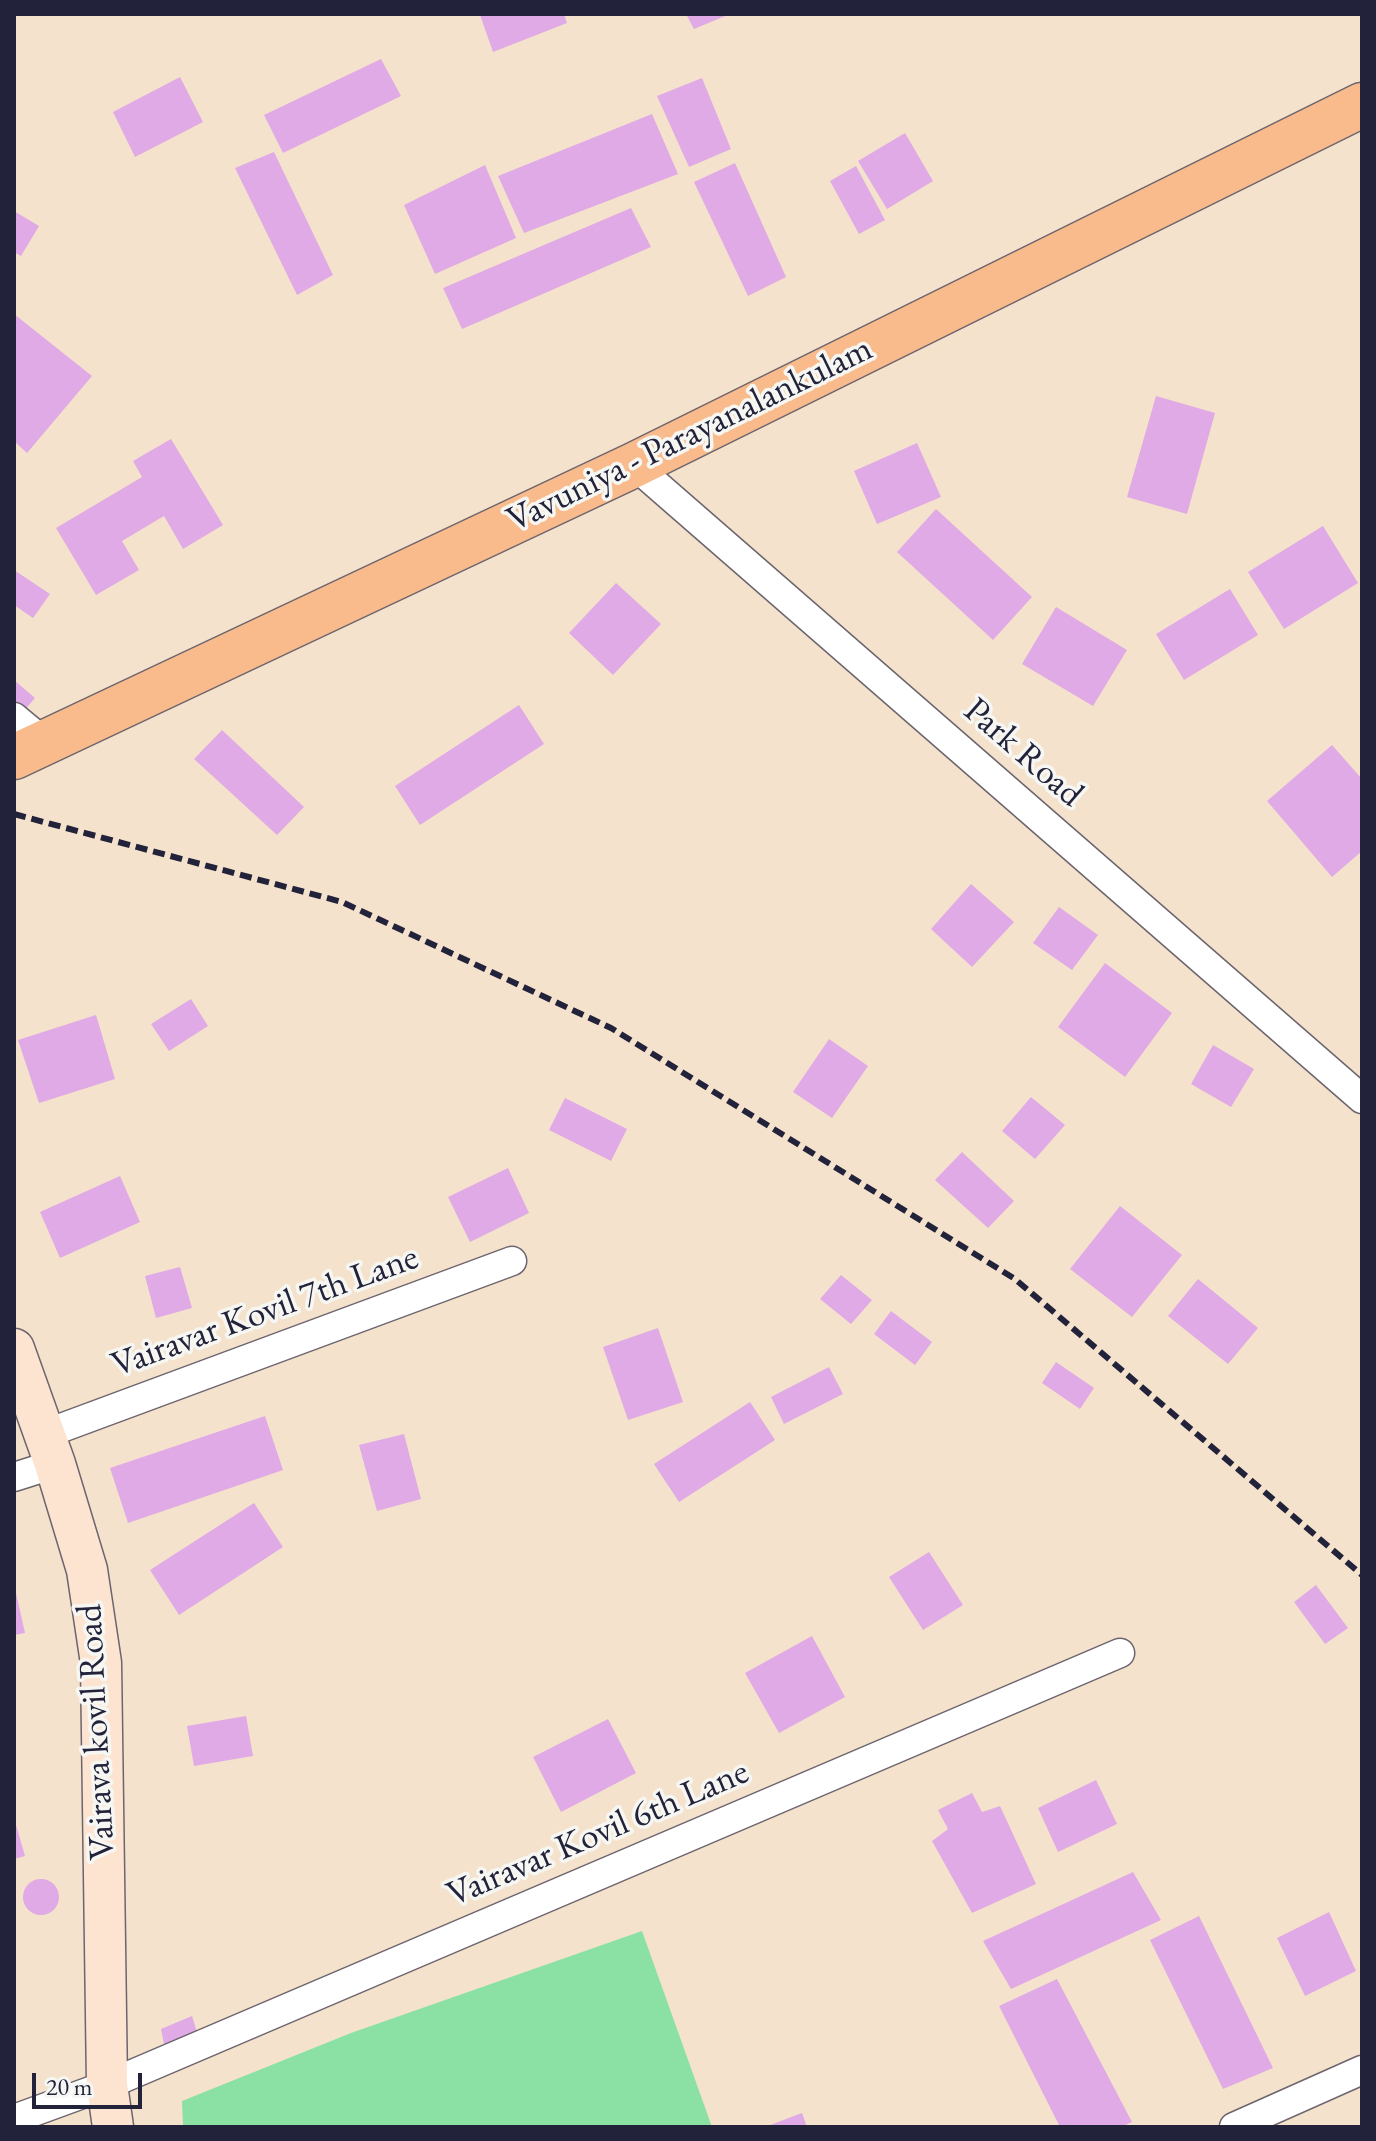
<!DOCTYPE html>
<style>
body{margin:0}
#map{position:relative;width:1376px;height:2141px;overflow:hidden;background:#f5e2cc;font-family:"EB Garamond",serif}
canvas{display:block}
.frame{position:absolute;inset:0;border:16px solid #22223b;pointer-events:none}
.scale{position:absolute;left:32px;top:2073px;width:110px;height:36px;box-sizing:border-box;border:4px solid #22223b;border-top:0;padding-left:10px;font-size:24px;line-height:28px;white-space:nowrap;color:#22223b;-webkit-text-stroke:6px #f6f6f2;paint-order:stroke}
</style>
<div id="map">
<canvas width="1376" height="2141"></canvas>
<div class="frame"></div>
<div class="scale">20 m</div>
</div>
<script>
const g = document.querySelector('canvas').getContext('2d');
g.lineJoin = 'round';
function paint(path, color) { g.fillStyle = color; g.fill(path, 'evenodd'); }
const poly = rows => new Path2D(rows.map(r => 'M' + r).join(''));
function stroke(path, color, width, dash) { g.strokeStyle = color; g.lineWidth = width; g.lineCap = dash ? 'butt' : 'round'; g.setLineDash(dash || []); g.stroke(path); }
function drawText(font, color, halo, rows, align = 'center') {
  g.font = font + ' "EB Garamond",serif'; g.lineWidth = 7; g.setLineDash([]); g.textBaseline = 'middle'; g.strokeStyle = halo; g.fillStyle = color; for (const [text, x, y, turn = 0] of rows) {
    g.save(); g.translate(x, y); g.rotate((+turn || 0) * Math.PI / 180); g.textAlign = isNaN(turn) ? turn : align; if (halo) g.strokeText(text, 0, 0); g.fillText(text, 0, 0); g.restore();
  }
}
paint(poly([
 [642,1931,712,2127,183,2127,182,2101,351,2033]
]), '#8be1a4');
paint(poly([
 [484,14,564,14,567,23,493,52,480,15],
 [686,14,730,14,694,29],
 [381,59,401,96,283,153,264,115],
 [180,77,203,122,135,157,113,112],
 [702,78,731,149,689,167,657,96],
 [652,114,678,174,524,233,498,176],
 [905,133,933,181,887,209,858,161],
 [274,152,333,275,297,295,235,168],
 [735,163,786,277,748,296,694,182],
 [485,165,516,238,435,274,404,205],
 [856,166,885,220,859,234,830,181],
 [631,208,651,247,462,329,443,288],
 [14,211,39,226,21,256,14,252],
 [14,314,92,376,27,453,14,441],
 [1156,396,1215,413,1187,514,1127,497],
 [171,439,223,525,183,549,164,516,122,541,139,570,96,595,56,528,142,477,133,461],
 [917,443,941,497,877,524,854,471],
 [936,509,1032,597,993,640,897,552],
 [1323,526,1358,583,1284,629,1248,572],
 [14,570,50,594,33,618,14,605],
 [616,583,661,624,613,675,569,633],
 [1230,589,1258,635,1184,680,1156,634],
 [1056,607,1127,650,1093,706,1022,664],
 [14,680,35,698,23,712,14,705],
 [519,705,544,744,420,825,395,786],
 [222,730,304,807,277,835,194,759],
 [1332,745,1362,779,1362,851,1332,877,1267,801],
 [971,884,1014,922,972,967,931,929],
 [1059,907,1098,935,1072,970,1033,943],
 [1105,963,1172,1013,1125,1077,1058,1027],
 [191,999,208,1026,169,1051,151,1024],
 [96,1015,115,1079,39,1103,18,1040],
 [829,1039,868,1066,832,1118,793,1092],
 [1213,1045,1254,1069,1231,1107,1191,1084],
 [1031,1097,1065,1125,1035,1159,1002,1131],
 [565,1098,627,1129,611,1161,549,1130],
 [962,1152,1014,1201,988,1228,935,1180],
 [508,1168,529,1213,470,1242,448,1197],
 [120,1176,140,1222,60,1258,40,1212],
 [1120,1206,1182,1255,1132,1317,1070,1269],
 [180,1267,192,1308,156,1318,145,1276],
 [841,1275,872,1300,851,1324,820,1299],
 [1198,1279,1258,1328,1228,1364,1168,1316],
 [891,1311,932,1342,915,1365,874,1334],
 [658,1328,683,1402,628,1420,603,1347],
 [1056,1362,1094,1388,1080,1409,1042,1383],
 [829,1367,843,1394,784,1424,771,1397],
 [750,1402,775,1440,679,1502,654,1464],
 [265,1416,283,1470,128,1523,110,1468],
 [404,1434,421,1499,377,1511,359,1445],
 [254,1503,283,1547,179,1615,150,1570],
 [929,1552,963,1605,923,1630,889,1577],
 [14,1584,25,1633,14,1635],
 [1316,1585,1348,1628,1325,1644,1294,1602],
 [812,1636,845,1697,779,1733,745,1673],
 [246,1716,253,1756,194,1766,187,1726],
 [608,1719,636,1773,561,1812,533,1757],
 [1096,1780,1117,1824,1058,1852,1038,1808],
 [972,1793,982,1812,1000,1806,1036,1884,972,1913,932,1841,948,1829,938,1810],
 [14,1818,25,1856,14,1859],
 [1133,1872,1161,1920,1011,1989,983,1941],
 '23 1897a18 18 0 1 1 36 0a18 18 0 1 1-36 0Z',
 [1329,1912,1356,1971,1305,1996,1277,1938],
 [1199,1916,1273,2068,1223,2089,1150,1940],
 [1057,1979,1132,2122,1121,2127,1060,2127,999,2006],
 [192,2016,197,2032,164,2044,161,2029],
 [802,2113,807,2127,765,2127]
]), '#dfaae5');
const street = poly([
 [634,465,1362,1099],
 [14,717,44,742],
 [45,1434,512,1261],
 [14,1477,55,1464],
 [14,2119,107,2085,1120,1653],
 [1234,2127,1362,2070]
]);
const secondary = poly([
 [14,1349,55,1464,87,1570,101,1663,107,2085,113,2127]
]);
const highway = poly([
 [14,757,634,465,1362,105]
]);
stroke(street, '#6c656e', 31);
stroke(secondary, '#6c656e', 43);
stroke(highway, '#6c656e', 47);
stroke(street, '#fff', 28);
stroke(secondary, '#fde4d1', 40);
stroke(highway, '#fabb8c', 44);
stroke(poly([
 [14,814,342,902,611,1028,1015,1279,1362,1575]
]), '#22223b', 6, [12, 6]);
drawText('36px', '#22223b', '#f6f6f2', [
 ["Vavuniya - Parayanalankulam",690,435,-26],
 ["Park Road",1023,753,41],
 ["Vairavar Kovil 7th Lane",265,1312,-20],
 ["Vairava kovil Road",97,1732,-93],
 ["Vairavar Kovil 6th Lane",598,1834,-23]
]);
</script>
